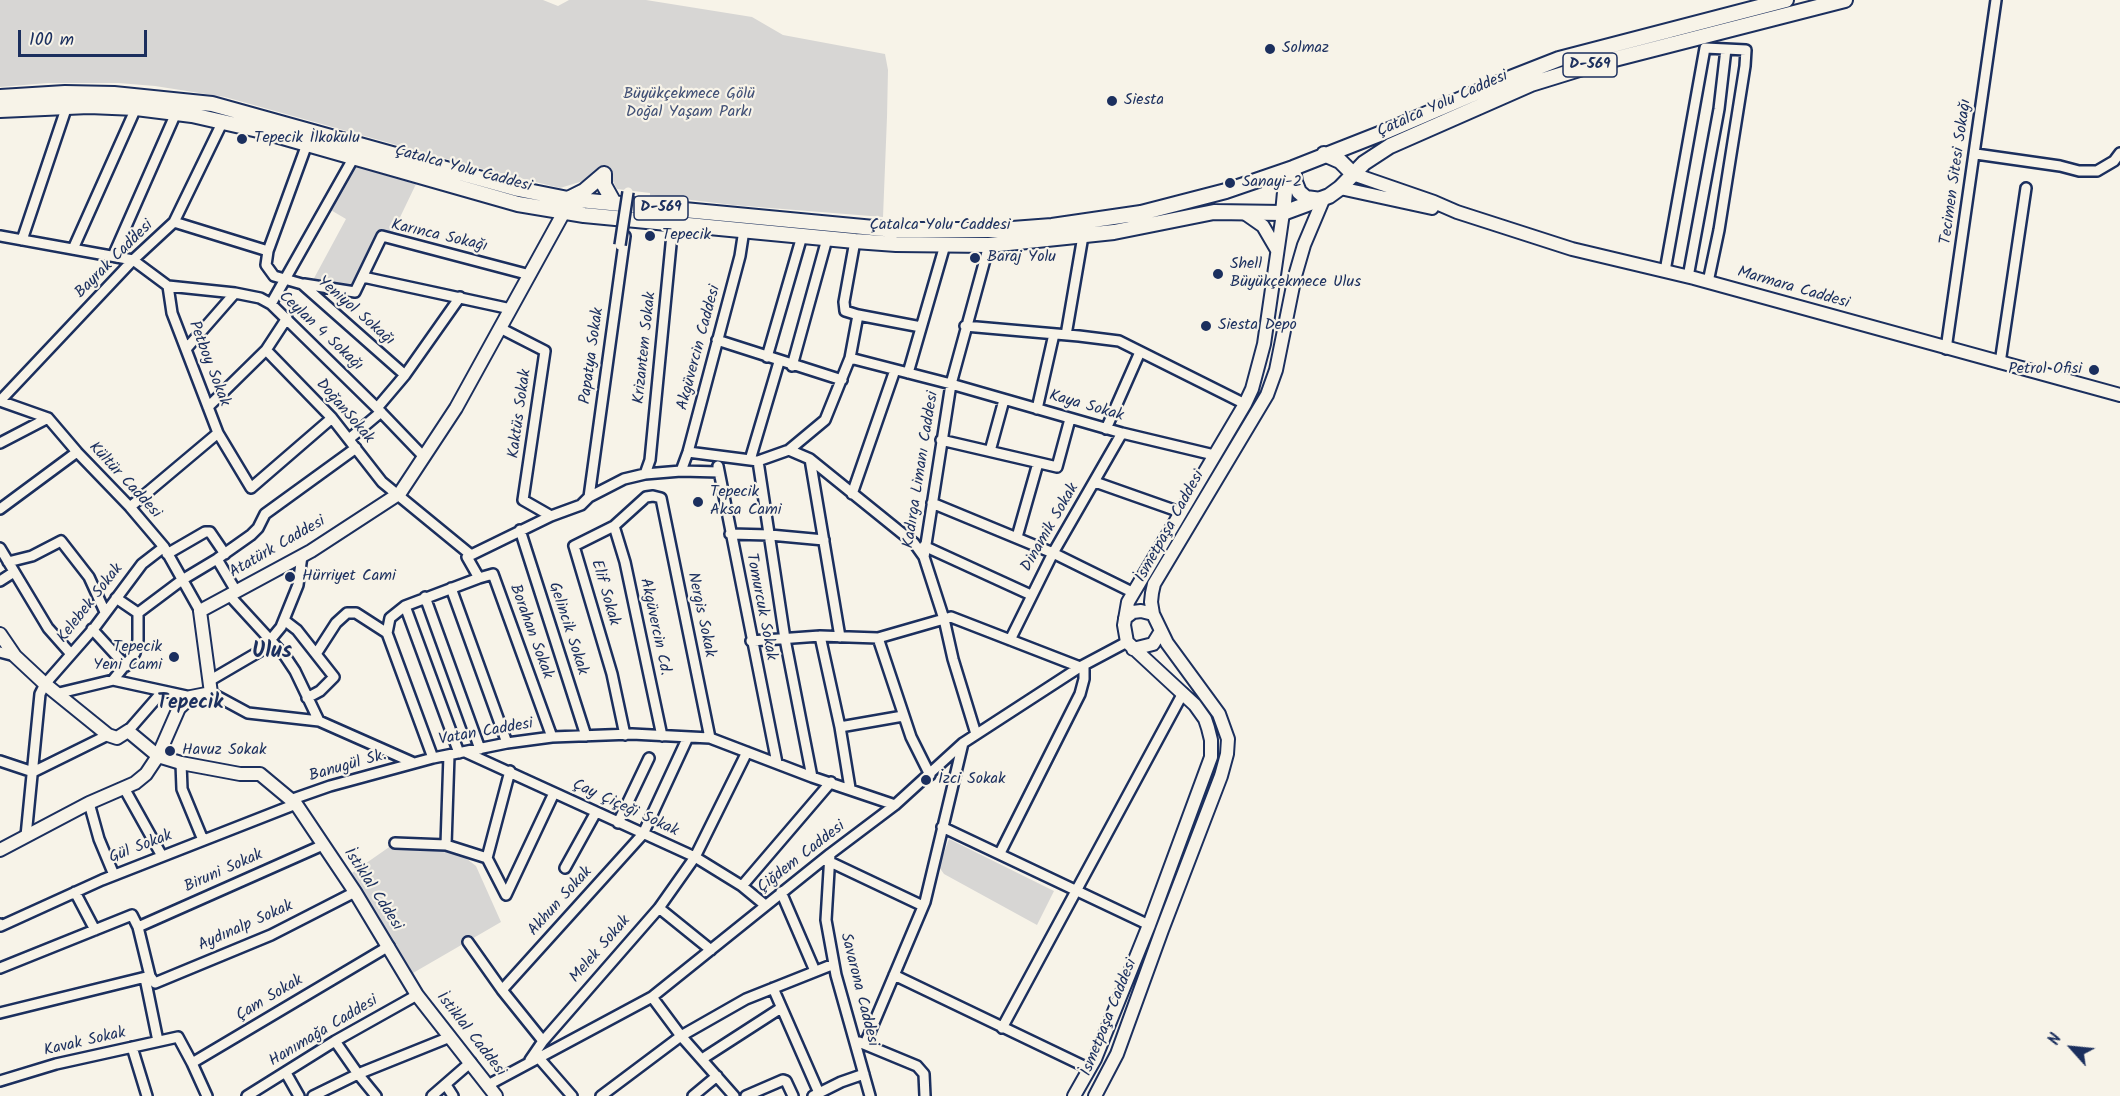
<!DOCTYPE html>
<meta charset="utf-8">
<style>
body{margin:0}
#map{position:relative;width:2120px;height:1096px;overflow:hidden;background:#f7f3e8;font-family:Kalam,sans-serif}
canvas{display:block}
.north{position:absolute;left:2042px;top:1018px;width:60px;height:60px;-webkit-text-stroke:4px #f7f3e8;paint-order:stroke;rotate:297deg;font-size:16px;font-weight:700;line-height:24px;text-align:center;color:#1b2f5e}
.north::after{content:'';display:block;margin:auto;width:21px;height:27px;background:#1b2f5e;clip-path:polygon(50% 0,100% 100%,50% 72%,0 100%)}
.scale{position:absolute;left:18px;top:30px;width:129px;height:27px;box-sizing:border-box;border:3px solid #1b2f5e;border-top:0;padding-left:8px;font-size:18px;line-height:21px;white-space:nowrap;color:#1b2f5e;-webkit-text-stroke:4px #f7f3e8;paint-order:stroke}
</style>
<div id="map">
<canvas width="2120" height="1096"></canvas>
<div class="north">N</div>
<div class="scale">100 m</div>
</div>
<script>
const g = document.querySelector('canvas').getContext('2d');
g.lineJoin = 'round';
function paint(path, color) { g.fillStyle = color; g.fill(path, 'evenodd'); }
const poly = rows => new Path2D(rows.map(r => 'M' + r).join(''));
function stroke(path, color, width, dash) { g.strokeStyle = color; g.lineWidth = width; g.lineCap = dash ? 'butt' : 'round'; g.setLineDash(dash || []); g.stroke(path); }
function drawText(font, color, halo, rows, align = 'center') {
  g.font = font + ' Kalam,sans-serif'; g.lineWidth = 4.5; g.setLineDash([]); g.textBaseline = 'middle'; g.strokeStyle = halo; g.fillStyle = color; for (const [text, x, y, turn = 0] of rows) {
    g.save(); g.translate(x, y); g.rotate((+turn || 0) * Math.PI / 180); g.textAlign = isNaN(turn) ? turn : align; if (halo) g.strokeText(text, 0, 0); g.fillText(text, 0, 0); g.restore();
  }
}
paint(poly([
 [0,0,543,0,558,6,569,0,646,0,752,17,783,35,885,54,888,70,887,117,883,217,733,205,650,195,650,193,617,189,610,176,599,169,583,181,560,188,479,168,225,97,155,86,118,83,48,83,0,87],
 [355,165,416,184,392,234,377,230,350,288,312,282,346,219,329,209],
 [949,839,1054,891,1037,925,944,874,939,867],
 [395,843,423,845,458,852,476,866,501,922,413,973,352,873]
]), '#d7d6d4');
const minor = poly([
 [307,144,268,251,266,265,274,276,302,284,405,375],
 [1976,154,2060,166,2079,171,2097,171,2114,161,2120,153],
 [174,222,268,251],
 [0,236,133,260,168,286,172,313,218,433,251,488,332,418],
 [22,240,67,106],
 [73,249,136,108],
 [113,256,176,113],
 [1665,271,1705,48,1726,49,1719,109,1688,277],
 [363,277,511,309],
 [1708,282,1719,230,1745,66,1746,50,1726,49],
 [304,284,355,292,382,236,530,275],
 [168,286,235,293,260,298,271,304,377,408,424,457],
 [271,304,354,157],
 [858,315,921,327],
 [965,326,1079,336,1119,341,1245,404],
 [500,328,545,351,523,500,551,516],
 [1066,335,1083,236],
 [717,340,842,380],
 [186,349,235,293],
 [1946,349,1996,0],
 [266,350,332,418,382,482,471,555],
 [767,357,802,236],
 [850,358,951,384,1122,433,1214,455],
 [2000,363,2026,188],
 [792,366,827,239],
 [908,373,945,245],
 [0,401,133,260,174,222,223,121],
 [0,401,48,418,77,452,130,507,164,547,200,611],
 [208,407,266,350,287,318],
 [377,408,405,375,460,297],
 [1037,409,1054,334],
 [1106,429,1140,352],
 [349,439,381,412],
 [941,440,1057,467,1070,419],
 [0,443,48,418],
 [789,450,810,459,914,543,924,557],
 [990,451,1004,400],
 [688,452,758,461,789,450,825,420,850,358,858,315,845,311,844,302,855,241],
 [810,459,840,637],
 [750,460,779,362],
 [758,461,785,639,812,777],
 [718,466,777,763],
 [681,471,688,452,740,256,744,230],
 [645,474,650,460,673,224],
 [1095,482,1180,512],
 [852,494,895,370],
 [589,497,625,236],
 [932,503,1053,553,1132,592],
 [130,507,218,433],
 [0,509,77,452],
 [614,526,625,562,662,736],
 [520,530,586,736],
 [730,534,770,535,824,540],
 [1017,537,1038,463],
 [924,546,1031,595],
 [0,548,48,628,71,654],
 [167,554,205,532,210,532,225,554],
 [217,559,236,591],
 [8,562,32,556,61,541,89,577,105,612],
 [0,581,14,572],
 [451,588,507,743],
 [229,595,285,656,295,671,319,721],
 [425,597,480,749],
 [405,606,459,753],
 [138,613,182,580,217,559,251,535,258,528,265,514,356,448],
 [284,620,297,630,334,677,320,691,307,698],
 [92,629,126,666],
 [820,636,840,727,850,788],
 [878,638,911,737,930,775],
 [1010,640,1053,553,1122,433],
 [751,641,820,636,878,638,951,617,1080,667],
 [0,652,15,656],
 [316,654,336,623,347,613,356,613,387,633],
 [113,680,135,653,138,640,138,613,116,598],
 [209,681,262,650,281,627,298,585,302,556],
 [59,693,113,680,191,697],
 [211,693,248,713,319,721,414,763],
 [840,727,903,716],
 [128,731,162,692],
 [976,734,953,659,944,619,924,557,951,384,989,245],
 [625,735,612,674,574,546,614,526,646,497,653,496,661,498,710,738],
 [552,737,493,574,479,578,467,557,551,516,581,505,589,497,624,479,645,474,681,471,719,472],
 [465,752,695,857,742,886,765,905],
 [433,758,387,633,390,618,405,606,479,578],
 [0,761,33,772,108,735],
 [181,763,182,789,203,840],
 [124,788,162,856],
 [290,800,330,786,433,758,507,743,552,737,632,734,710,738,812,777,895,805],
 [89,803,99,839,114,875],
 [618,823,649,758],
 [942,827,1149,925],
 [26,836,40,694,45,684,95,627,142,564,164,547],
 [395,843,446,845,487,858],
 [446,845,449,755],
 [1000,853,1080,694,1084,679,1084,665],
 [830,854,826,920,836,975,870,1096],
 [487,858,510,771],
 [487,858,506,895],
 [828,861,923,906],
 [565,868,596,812],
 [742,886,831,782],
 [75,892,95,930],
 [781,892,815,971],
 [506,895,554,793],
 [659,908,711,950],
 [0,924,1,926,102,880,296,804],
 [138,927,323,845],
 [468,942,502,990,543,1041],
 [0,968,132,915,138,927,150,976],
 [894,975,1090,1069],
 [150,976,155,983,271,935,355,892],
 [145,978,158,1041],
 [773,988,819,1093],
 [502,990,643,834,688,737],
 [652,997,681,1036,734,1096],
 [0,1013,150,976],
 [1002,1028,1183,693],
 [335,1041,358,1074,376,1096],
 [859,1042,917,1066,924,1074,925,1096],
 [865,1044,925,902,963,743],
 [132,1047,147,1096],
 [538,1057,572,1096],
 [702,1059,781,1008],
 [530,1060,543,1041,659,908,695,857,747,752],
 [192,1063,207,1096],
 [286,1073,299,1096],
 [0,1081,56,1064,178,1037,192,1063,389,946],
 [446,1085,453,1096],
 [488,1085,652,997,830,854,895,805,963,743,1080,667,1127,642],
 [247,1096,335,1041,417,995],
 [313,1096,358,1074,450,1037],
 [432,1096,471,1062],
 [601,1096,681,1036,746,999,834,964],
 [693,1096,717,1076],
 [746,1096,783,1080,786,1081,793,1096],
 [813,1096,841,1082,864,1074]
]);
const major = poly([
 [1353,174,1434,202,1457,212,1572,249,1694,278,2120,395],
 [1340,188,1432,208],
 [1243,212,1263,226,1277,250],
 [1125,618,1133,612,1141,611,1153,614],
 [0,634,15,656,45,684,108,735,117,738,128,731,158,756,181,763,240,774,260,774,296,804,355,892,417,995,496,1096],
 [1133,649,1153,644,1161,631],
 [0,850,89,803,135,783,146,774,158,756,179,708,191,697,211,693,200,611,311,551,400,493,456,408,564,212],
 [1074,1096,1095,1059,1149,925,1211,757,1211,740,1208,728,1205,719,1195,705,1127,642,1124,625,1128,602,1245,404,1252,389,1264,344,1283,213],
 [1095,1096,1117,1054,1162,930,1221,776,1227,754,1228,739,1219,714,1167,643,1153,614,1151,602,1152,593,1154,584,1267,395,1276,370,1295,276,1304,245,1323,200]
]);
const highway = poly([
 [0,97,65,93,114,94,212,104,518,189,568,199,895,230,999,230,1052,226,1141,213,1226,191,1293,168,1382,133,1508,79,1559,59,1786,0],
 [0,110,89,106,136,108,192,115,258,130,518,204,584,215,855,241,896,244,989,245,1114,232,1214,212,1283,213,1329,196,1340,188,1364,163,1390,146,1531,84,1599,63,1845,0],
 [1324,154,1340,161,1353,174],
 [1293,168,1295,182,1299,192,1306,198,1321,200],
 [604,174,604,185,614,203],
 [568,199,584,191,604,174],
 [1283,213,1285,192,1288,178,1292,170]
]);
stroke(minor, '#1b2f5e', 14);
stroke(major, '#1b2f5e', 16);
stroke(highway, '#1b2f5e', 18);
stroke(minor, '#f7f3e8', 9);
stroke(major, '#f7f3e8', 12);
stroke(highway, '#f7f3e8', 14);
const minorBridge = poly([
 [620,245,628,192]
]);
stroke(minorBridge, '#1b2f5e', 14, []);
stroke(minorBridge, '#f7f3e8', 9);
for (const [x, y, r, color] of [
 [1270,49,6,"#1b2f5e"],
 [1112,101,6,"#1b2f5e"],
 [242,139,6,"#1b2f5e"],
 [1230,183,6,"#1b2f5e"],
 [650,236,6,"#1b2f5e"],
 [975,258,6,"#1b2f5e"],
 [1218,274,6,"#1b2f5e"],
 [1206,326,6,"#1b2f5e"],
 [2094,370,6,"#1b2f5e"],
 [698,502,6,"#1b2f5e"],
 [290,577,6,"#1b2f5e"],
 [174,657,6,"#1b2f5e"],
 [170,751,6,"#1b2f5e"],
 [926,780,6,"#1b2f5e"]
]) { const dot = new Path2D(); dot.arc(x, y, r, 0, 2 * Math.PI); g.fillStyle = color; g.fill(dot); stroke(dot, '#f7f3e8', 2); }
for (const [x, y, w] of [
 [1590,65,54],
 [661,208,54]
]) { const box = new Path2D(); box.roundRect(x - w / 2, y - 12, w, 24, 4.5); g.fillStyle = '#f7f3e8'; g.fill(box); stroke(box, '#1b2f5e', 1.5); }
drawText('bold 15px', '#1b2f5e', null, [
 ["D-569",1590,65],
 ["D-569",661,208]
]);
drawText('16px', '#1b2f5e', '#f7f3e8', [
 ["Solmaz",1282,49],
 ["Siesta",1124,101],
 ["Tepecik İlkokulu",254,139],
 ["Sanayi-2",1242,183],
 ["Tepecik",662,236],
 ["Baraj Yolu",987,258],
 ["Shell",1230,265],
 ["Büyükçekmece Ulus",1230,283],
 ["Siesta Depo",1218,326],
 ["Petrol Ofisi",2082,370,"right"],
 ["Tepecik",710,493],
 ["Aksa Cami",710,511],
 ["Hürriyet Cami",302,577],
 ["Tepecik",162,648,"right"],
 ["Yeni Cami",162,666,"right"],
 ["Havuz Sokak",182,751],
 ["İzci Sokak",938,780]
], 'left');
drawText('16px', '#415076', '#f7f3e8', [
 ["Büyükçekmece Gölü",689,95],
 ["Doğal Yaşam Parkı",689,113]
]);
drawText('16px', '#1b2f5e', '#f7f3e8', [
 ["Çatalca Yolu Caddesi",1443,105,-24],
 ["Çatalca Yolu Caddesi",463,170,15],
 ["Tecimen Sitesi Sokağı",1957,172,-82],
 ["Çatalca Yolu Caddesi",940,226],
 ["Karınca Sokağı",439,237,13],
 ["Bayrak Caddesi",115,260,-45],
 ["Marmara Caddesi",1793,289,16],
 ["Yeniyol Sokağı",355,312,41],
 ["Ceylan 4 Sokağı",320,332,43],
 ["Krizantem Sokak",646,348,-84],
 ["Akgüvercin Caddesi",700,348,-75],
 ["Papatya Sokak",593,356,-82],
 ["Petboy Sokak",208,364,69],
 ["Kaya Sokak",1086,407,16],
 ["DoğanSokak",344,412,49],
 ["Kaktüs Sokak",521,414,-82],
 ["Kadırga Limanı Caddesi",922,470,-81],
 ["Kültür Caddesi",124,481,47],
 ["İsmetpaşa Caddesi",1171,527,-61],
 ["Dinamik Sokak",1051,528,-60],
 ["Atatürk Caddesi",278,548,-30],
 ["Elif Sokak",604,593,74],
 ["Kelebek Sokak",91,604,-52],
 ["Tomurcuk Sokak",760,607,79],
 ["Nergis Sokak",700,615,78],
 ["Akgüvercin Cd.",654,627,78],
 ["Gelincik Sokak",567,629,72],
 ["Borahan Sokak",530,632,70],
 ["Vatan Caddesi",486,733,-10],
 ["Banugül Sk.",348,767,-16],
 ["Çay Çiçeği Sokak",625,809,25],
 ["Gül Sokak",141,848,-21],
 ["Çiğdem Caddesi",802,858,-38],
 ["Biruni Sokak",224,872,-24],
 ["İstiklal Cddesi",372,890,57],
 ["Akhun Sokak",561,902,-48],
 ["Aydınalp Sokak",246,927,-24],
 ["Melek Sokak",601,950,-49],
 ["Savarona Caddesi",858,990,76],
 ["Çam Sokak",270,999,-31],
 ["İsmetpaşa Caddesi",1110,1018,-68],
 ["Hanımağa Caddesi",324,1032,-31],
 ["İstiklal Caddesi",470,1035,52],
 ["Kavak Sokak",85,1043,-13]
]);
drawText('bold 20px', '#1b2f5e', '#f7f3e8', [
 ["Tepecik",190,705]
]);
drawText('bold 22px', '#1b2f5e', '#f7f3e8', [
 ["Ulus",272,653]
]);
</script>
